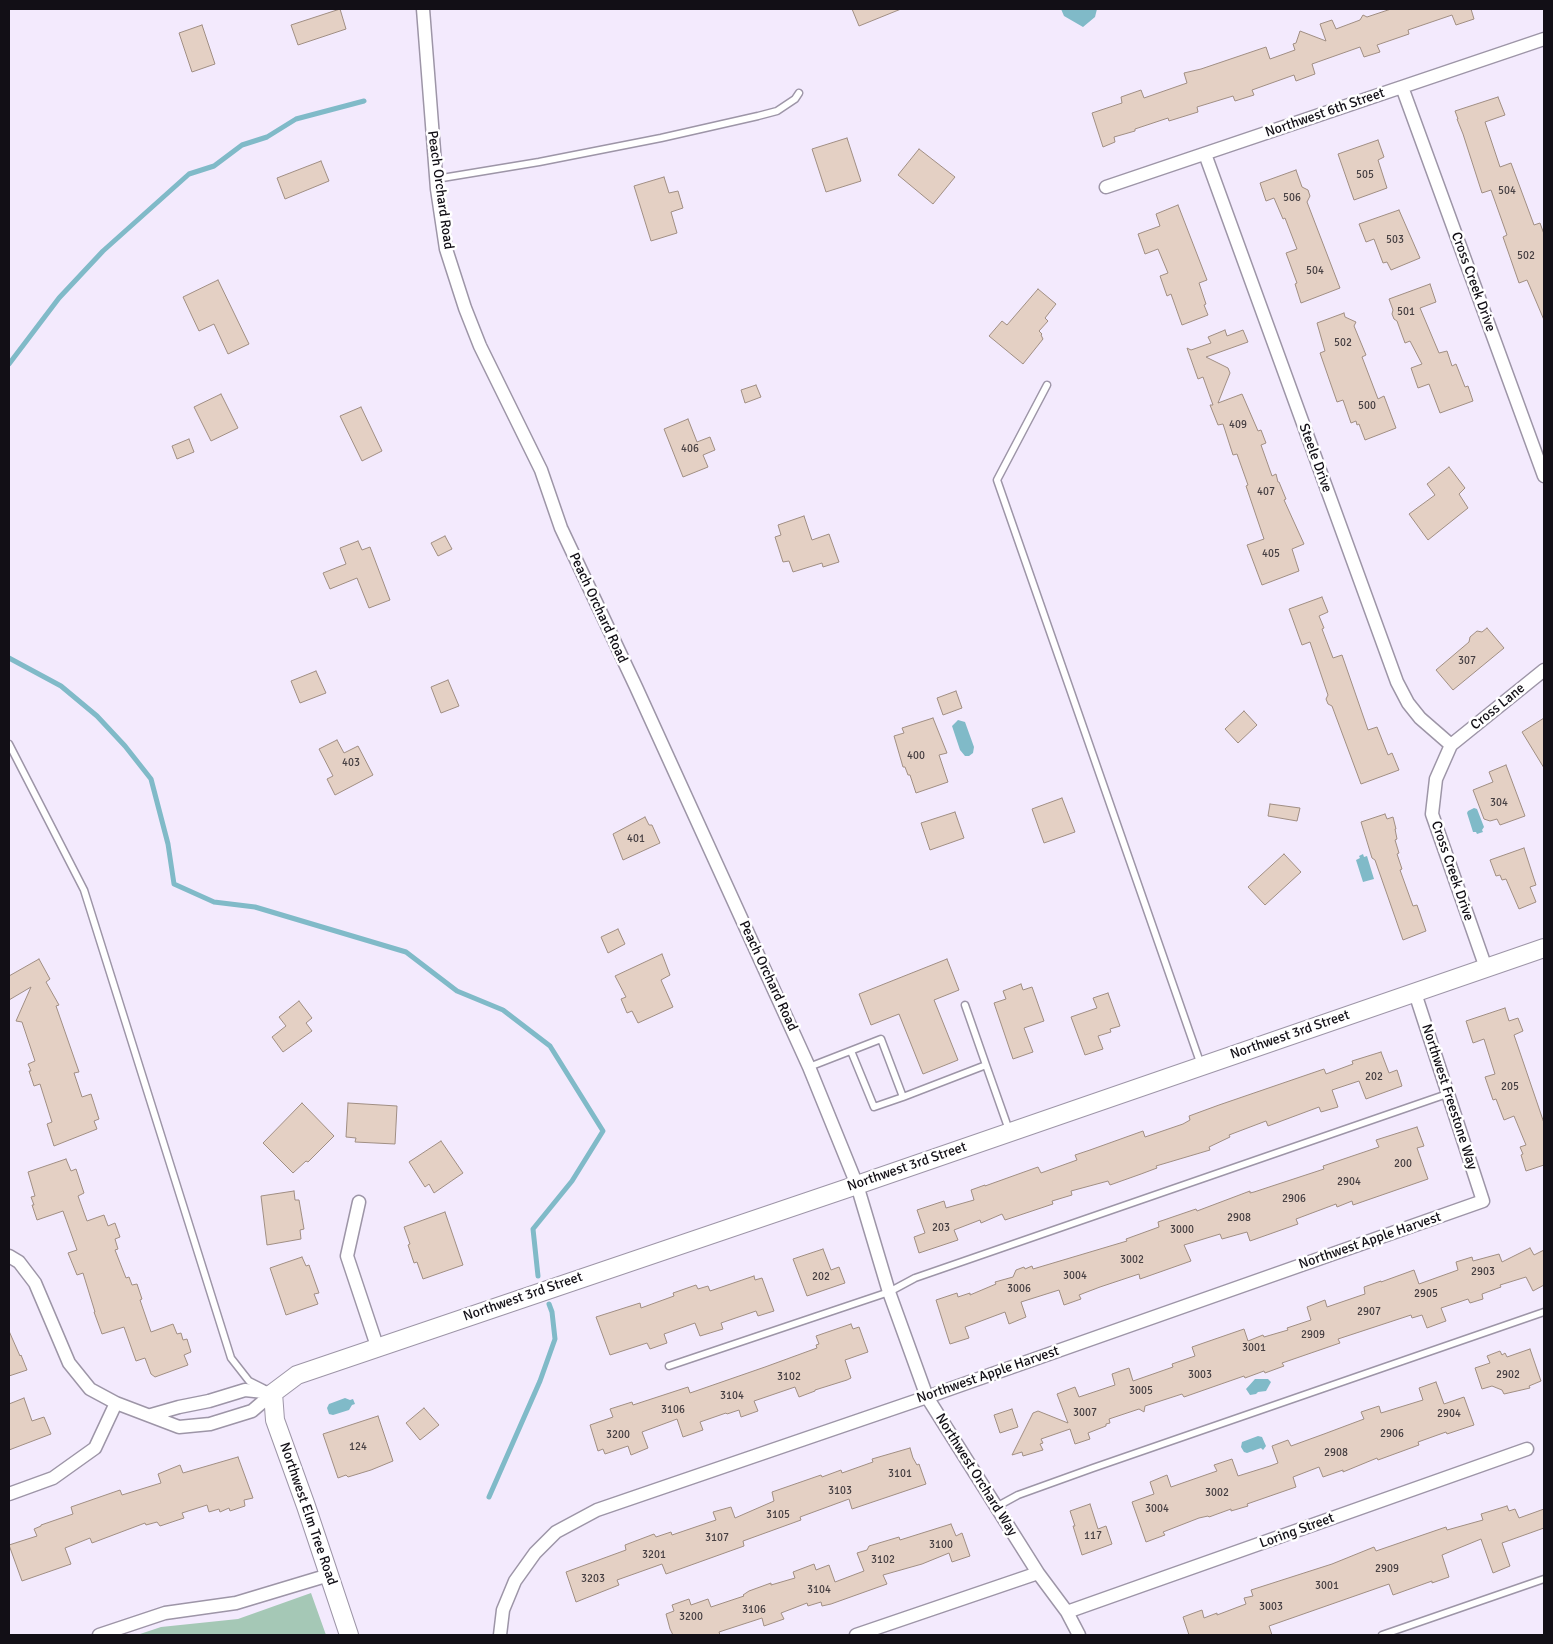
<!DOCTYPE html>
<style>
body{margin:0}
#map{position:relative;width:1553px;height:1644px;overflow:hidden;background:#f3eafd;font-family:Signika,sans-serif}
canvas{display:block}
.frame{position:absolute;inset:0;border:10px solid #120f16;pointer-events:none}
</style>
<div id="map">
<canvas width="1553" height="1644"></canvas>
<div class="frame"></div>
</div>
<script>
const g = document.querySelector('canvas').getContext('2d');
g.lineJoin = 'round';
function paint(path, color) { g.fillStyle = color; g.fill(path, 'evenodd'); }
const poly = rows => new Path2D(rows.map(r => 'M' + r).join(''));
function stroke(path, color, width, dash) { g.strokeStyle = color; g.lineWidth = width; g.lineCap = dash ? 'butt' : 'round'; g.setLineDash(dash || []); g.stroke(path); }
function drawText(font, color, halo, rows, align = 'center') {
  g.font = font + ' Signika,sans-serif'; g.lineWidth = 5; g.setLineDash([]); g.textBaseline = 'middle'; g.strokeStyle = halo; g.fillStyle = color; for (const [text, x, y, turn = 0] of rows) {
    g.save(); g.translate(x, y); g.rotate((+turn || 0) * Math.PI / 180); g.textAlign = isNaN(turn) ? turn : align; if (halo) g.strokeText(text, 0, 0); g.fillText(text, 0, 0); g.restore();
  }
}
paint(poly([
 [311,1593,326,1635,137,1635,161,1627,238,1619]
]), '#a5c8b6');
paint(poly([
 [1061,9,1097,9,1095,17,1083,27,1064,16],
 [958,720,965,722,974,747,973,753,969,756,965,756,960,750,952,726],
 [1474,808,1477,809,1484,827,1482,830,1483,832,1477,834,1476,832,1473,832,1467,813,1468,811],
 [1363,854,1364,857,1367,856,1374,879,1363,882,1356,860,1360,858,1359,856],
 [1255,1379,1268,1379,1271,1382,1266,1391,1258,1392,1256,1394,1250,1395,1246,1389],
 [345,1398,350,1400,353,1399,355,1404,352,1405,349,1410,333,1415,329,1414,327,1408,329,1404],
 [1258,1436,1262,1437,1266,1446,1263,1450,1261,1448,1247,1453,1244,1452,1241,1447,1242,1442]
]), '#80bac8');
stroke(poly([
 [9,364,59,298,103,251,189,174,214,166,242,145,267,137,296,119,364,101],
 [9,658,61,686,97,716,125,746,151,779,168,844,174,884,214,902,255,907,406,952,457,991,503,1010,550,1046,603,1131,572,1181,533,1229,538,1276],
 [489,1497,540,1381,555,1339,552,1312,549,1304]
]), '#80bac8', 5);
const building = poly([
 [340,9,346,29,298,45,291,25,340,9],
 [852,9,901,9,859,26,852,9],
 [1391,9,1471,9,1474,19,1456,25,1452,15,1408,30,1409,34,1377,45,1380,52,1364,57,1360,47,1312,64,1315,74,1296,81,1294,75,1252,90,1254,95,1235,101,1233,96,1197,107,1198,112,1169,121,1168,118,1135,129,1135,131,1114,137,1115,142,1103,147,1092,113,1122,103,1121,97,1141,90,1144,98,1187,83,1184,73,1201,69,1266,47,1270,59,1295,50,1293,44,1296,43,1300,31,1326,41,1320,24,1332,20,1336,29,1360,20,1363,15,1367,17,1391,9],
 [202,25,215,64,192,72,179,33,202,25],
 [1498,97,1505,115,1485,122,1500,167,1511,163,1534,225,1540,223,1544,234,1544,320,1527,280,1519,283,1503,237,1507,235,1491,190,1482,193,1463,134,1457,119,1458,119,1455,111,1498,97],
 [847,138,861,181,826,192,812,149,847,138],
 [1378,140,1384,157,1378,160,1387,188,1354,200,1338,154,1378,140],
 [919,149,955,177,933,204,898,175,919,149],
 [321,161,329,181,285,199,277,178,321,161],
 [1296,170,1302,187,1308,190,1310,196,1307,202,1340,288,1301,303,1295,284,1297,283,1286,253,1297,249,1285,218,1283,219,1274,198,1266,201,1260,183,1296,170],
 [664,177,669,193,678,191,683,208,671,212,677,233,651,241,634,186,664,177],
 [1178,205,1207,280,1199,283,1206,304,1204,305,1208,315,1182,325,1171,294,1167,296,1160,276,1168,273,1158,249,1145,254,1138,234,1160,226,1156,214,1178,205],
 [1399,210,1420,258,1391,270,1387,262,1383,263,1374,239,1366,242,1359,224,1399,210],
 [218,280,249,344,228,354,214,324,199,331,183,297,218,280],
 [1430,284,1436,302,1420,308,1439,353,1447,351,1452,366,1456,364,1465,387,1468,386,1473,401,1440,413,1429,384,1418,388,1411,368,1422,364,1410,341,1405,343,1397,321,1394,319,1392,314,1393,310,1389,299,1430,284],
 [1038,289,1056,304,1045,318,1048,321,1039,331,1042,334,1041,335,1043,339,1023,364,989,336,1002,321,1007,325,1038,289],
 [1344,313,1345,317,1356,322,1354,326,1366,355,1362,357,1378,399,1384,396,1396,428,1365,440,1359,424,1357,425,1356,421,1351,423,1343,400,1337,402,1320,353,1325,351,1317,323,1344,313],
 [1225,330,1227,336,1243,330,1248,342,1206,357,1228,368,1230,373,1218,403,1242,394,1258,431,1261,430,1266,443,1261,445,1272,476,1276,474,1278,482,1279,482,1286,499,1284,500,1304,544,1292,549,1299,571,1262,585,1247,545,1264,539,1246,486,1248,485,1237,454,1233,455,1223,424,1218,425,1210,405,1213,405,1203,377,1198,379,1187,348,1191,350,1211,343,1208,337,1225,330],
 [756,385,761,397,745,403,741,390,756,385],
 [221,394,238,428,211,441,194,407,221,394],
 [361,407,382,451,362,461,340,416,361,407],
 [688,419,697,442,710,437,715,450,703,455,708,467,683,477,664,429,688,419],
 [189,439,194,452,177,459,172,446,189,439],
 [1449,467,1465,488,1459,494,1468,508,1428,540,1409,514,1435,495,1427,484,1449,467],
 [804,516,812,540,829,534,839,562,823,567,822,563,793,572,789,561,783,562,775,537,781,535,778,525,804,516],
 [445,536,452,549,438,556,431,543,445,536],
 [358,541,362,550,370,547,390,600,369,608,357,578,330,589,323,573,346,564,340,548,358,541],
 [1322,597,1328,612,1319,616,1324,628,1322,629,1333,658,1342,655,1368,730,1377,727,1388,755,1392,753,1399,770,1361,784,1332,706,1328,704,1326,699,1328,695,1310,642,1302,645,1289,609,1322,597],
 [1487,628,1504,648,1453,690,1436,670,1469,642,1470,637,1477,631,1482,632,1487,628],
 [316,671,326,693,300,703,291,681,316,671],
 [448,680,459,706,441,713,431,687,448,680],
 [956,691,962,708,943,715,937,698,956,691],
 [1244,711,1257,725,1238,743,1225,729,1244,711],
 [933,718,947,753,939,755,948,782,916,793,910,775,908,775,905,767,903,767,894,736,904,733,902,728,933,718],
 [1544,718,1544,768,1522,732,1544,718],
 [337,740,344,753,358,746,373,775,335,795,327,779,333,776,319,749,337,740],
 [1506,765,1525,816,1500,825,1497,819,1490,821,1484,819,1473,790,1493,782,1489,772,1506,765],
 [1062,798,1075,832,1044,843,1032,809,1062,798],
 [1270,804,1300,808,1297,821,1268,816,1270,804],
 [955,812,964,838,930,850,921,823,955,812],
 [1385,814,1387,819,1393,817,1396,829,1395,829,1397,839,1395,840,1399,853,1397,854,1402,869,1400,870,1413,906,1417,905,1426,931,1403,940,1375,860,1372,858,1361,822,1385,814],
 [645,817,649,825,652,825,660,843,623,860,613,834,645,817],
 [1524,848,1536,885,1530,887,1536,902,1519,909,1506,879,1502,880,1500,875,1496,876,1490,860,1524,848],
 [1284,854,1301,872,1265,905,1248,887,1284,854],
 [618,929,625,944,608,953,601,937,618,929],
 [662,954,670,975,661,980,673,1007,638,1023,632,1011,627,1013,621,999,626,997,615,976,662,954],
 [39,959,50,979,46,982,59,1005,56,1006,79,1072,74,1073,82,1097,91,1094,99,1119,94,1121,97,1129,54,1146,47,1124,52,1122,40,1084,34,1086,29,1071,31,1071,28,1064,35,1061,22,1022,16,1021,31,987,9,1000,9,976,39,959],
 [947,959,959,990,934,1000,958,1060,923,1074,899,1014,871,1025,859,994,947,959],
 [1021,984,1023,990,1032,987,1044,1021,1024,1028,1033,1052,1013,1059,994,1003,1006,999,1003,991,1021,984],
 [1108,993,1120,1026,1110,1029,1111,1032,1098,1036,1103,1049,1085,1055,1071,1017,1097,1008,1093,998,1108,993],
 [299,1001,312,1018,306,1023,312,1031,283,1052,272,1037,286,1026,279,1017,299,1001],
 [1505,1008,1509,1021,1518,1018,1523,1031,1514,1035,1544,1123,1544,1165,1526,1171,1521,1155,1523,1154,1520,1147,1526,1145,1514,1116,1504,1120,1496,1099,1493,1100,1485,1077,1495,1074,1484,1039,1473,1043,1466,1021,1505,1008],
 [1381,1052,1389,1073,1397,1070,1402,1086,1366,1099,1359,1081,1332,1090,1338,1107,1321,1112,1319,1107,1268,1126,1266,1121,1229,1135,1230,1137,1209,1147,1210,1150,1156,1166,1157,1168,1141,1174,1110,1185,1108,1181,1071,1191,1072,1195,1052,1201,1053,1204,1005,1220,1002,1214,981,1223,980,1220,954,1230,958,1240,919,1253,914,1237,925,1233,917,1210,944,1201,946,1208,974,1200,971,1190,985,1185,985,1186,1038,1167,1041,1173,1077,1160,1075,1155,1090,1150,1143,1131,1145,1137,1183,1124,1190,1120,1189,1116,1219,1105,1324,1069,1326,1074,1353,1064,1352,1061,1381,1052],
 [302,1103,334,1136,308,1162,306,1161,293,1173,263,1143,302,1103],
 [348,1103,397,1106,395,1144,355,1142,356,1138,346,1137,348,1103],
 [1417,1127,1424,1146,1417,1148,1428,1179,1353,1205,1352,1201,1337,1207,1336,1204,1296,1219,1298,1224,1250,1241,1247,1232,1222,1239,1220,1234,1184,1245,1191,1261,1140,1279,1139,1274,1100,1287,1079,1295,1081,1299,1064,1305,1059,1290,1021,1302,1026,1317,1009,1324,1005,1312,965,1327,969,1338,950,1344,936,1300,957,1293,958,1297,970,1293,970,1295,996,1284,995,1282,1013,1277,1016,1270,1024,1267,1025,1269,1032,1266,1033,1269,1127,1241,1126,1239,1159,1227,1158,1222,1196,1209,1197,1211,1250,1191,1250,1193,1254,1192,1324,1169,1323,1166,1379,1147,1376,1140,1417,1127],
 [441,1141,463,1173,434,1193,429,1184,425,1187,409,1162,441,1141],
 [66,1159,71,1171,76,1169,84,1193,78,1196,87,1221,104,1215,108,1226,115,1223,120,1237,115,1239,118,1249,115,1250,126,1278,129,1277,132,1285,137,1284,142,1299,140,1300,151,1332,173,1324,177,1334,181,1333,183,1340,187,1339,191,1352,184,1355,188,1365,155,1377,151,1374,145,1358,136,1361,124,1327,102,1334,94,1312,95,1312,83,1273,77,1275,68,1253,77,1250,63,1211,37,1220,32,1205,34,1205,31,1197,35,1196,28,1172,66,1159],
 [294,1191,295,1200,299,1200,304,1229,300,1230,301,1239,267,1245,261,1196,294,1191],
 [445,1212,463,1265,423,1279,417,1262,414,1263,408,1245,410,1244,404,1227,445,1212],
 [1530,1248,1534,1255,1544,1250,1544,1285,1533,1291,1526,1277,1500,1285,1501,1287,1482,1294,1483,1299,1470,1303,1468,1299,1441,1308,1446,1321,1427,1328,1422,1315,1412,1318,1411,1315,1338,1339,1340,1343,1282,1363,1284,1366,1265,1373,1264,1371,1245,1378,1244,1376,1184,1397,1182,1394,1145,1406,1144,1412,1139,1409,1109,1419,1110,1423,1106,1424,1106,1426,1088,1433,1090,1439,1075,1444,1070,1429,1041,1439,1043,1443,1040,1444,1043,1450,1023,1456,1022,1452,1012,1455,1033,1413,1038,1411,1068,1423,1057,1394,1075,1387,1079,1397,1115,1385,1112,1374,1129,1368,1133,1381,1173,1367,1172,1364,1195,1356,1192,1347,1244,1329,1248,1341,1263,1335,1264,1337,1288,1330,1287,1328,1311,1320,1307,1307,1325,1300,1327,1307,1365,1294,1364,1287,1381,1281,1381,1282,1414,1270,1419,1284,1458,1270,1456,1262,1472,1257,1473,1261,1499,1254,1502,1262,1530,1248],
 [823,1249,831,1270,839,1267,845,1283,807,1296,793,1259,823,1249],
 [302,1257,306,1266,309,1265,319,1293,314,1294,318,1304,286,1315,270,1268,302,1257],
 [754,1276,755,1280,762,1278,774,1311,758,1316,756,1311,721,1323,723,1329,700,1336,695,1323,664,1334,667,1343,650,1349,647,1343,610,1355,596,1317,640,1303,641,1308,674,1296,673,1293,696,1285,698,1289,708,1286,710,1291,754,1276],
 [851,1324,853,1329,859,1327,868,1352,845,1360,851,1378,847,1380,815,1390,815,1391,799,1397,795,1387,754,1401,758,1411,741,1417,739,1410,727,1414,726,1413,700,1422,703,1430,683,1437,677,1419,642,1432,648,1448,631,1455,628,1446,605,1454,603,1449,598,1451,590,1425,613,1417,610,1409,632,1402,633,1405,688,1387,690,1393,765,1367,817,1348,816,1345,819,1344,816,1336,851,1324],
 [9,1331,20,1356,21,1355,27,1370,9,1376,9,1331],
 [1530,1349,1541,1381,1529,1386,1530,1388,1504,1394,1502,1390,1492,1386,1482,1389,1475,1368,1490,1363,1487,1356,1500,1351,1502,1355,1505,1353,1507,1357,1530,1349],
 [1436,1382,1444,1404,1464,1397,1474,1425,1447,1434,1446,1432,1418,1442,1419,1445,1378,1460,1377,1458,1343,1472,1343,1470,1323,1477,1319,1467,1293,1477,1296,1487,1247,1504,1248,1506,1231,1511,1231,1509,1209,1517,1208,1516,1199,1518,1163,1532,1165,1535,1146,1542,1132,1502,1154,1494,1150,1482,1167,1475,1171,1487,1217,1471,1214,1465,1232,1459,1238,1476,1270,1466,1278,1463,1272,1446,1288,1440,1291,1446,1324,1434,1364,1419,1361,1412,1379,1406,1381,1413,1423,1400,1419,1388,1436,1382],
 [24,1398,32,1421,44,1417,51,1434,9,1450,9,1404,24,1398],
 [424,1408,439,1425,420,1440,406,1423,424,1408],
 [1012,1409,1018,1427,1000,1433,994,1415,1012,1409],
 [378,1416,393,1461,371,1470,348,1477,346,1475,338,1478,323,1434,378,1416],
 [910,1448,913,1458,917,1465,919,1464,926,1484,852,1509,849,1499,800,1517,801,1520,743,1541,744,1546,666,1574,662,1564,617,1580,619,1585,576,1602,566,1572,626,1550,625,1545,654,1534,656,1537,671,1532,672,1535,716,1520,713,1512,731,1507,735,1518,774,1501,772,1492,821,1475,822,1477,841,1470,842,1473,873,1462,872,1459,910,1448],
 [238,1457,253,1498,244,1500,245,1506,230,1511,229,1508,220,1512,219,1509,209,1512,207,1505,182,1513,184,1518,160,1526,157,1522,146,1525,145,1523,92,1543,90,1538,65,1548,71,1564,22,1581,9,1545,37,1536,34,1529,41,1526,41,1525,73,1514,71,1507,120,1490,122,1495,161,1483,158,1474,180,1465,183,1473,238,1457],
 [1090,1504,1098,1529,1106,1526,1112,1544,1082,1555,1073,1526,1075,1526,1070,1511,1090,1504],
 [1507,1506,1509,1511,1515,1509,1519,1518,1544,1509,1544,1528,1502,1543,1510,1566,1493,1573,1481,1539,1442,1555,1449,1577,1432,1583,1432,1581,1393,1595,1389,1584,1269,1626,1272,1635,1189,1635,1183,1617,1202,1610,1204,1618,1217,1613,1217,1615,1246,1604,1244,1598,1253,1596,1251,1590,1332,1564,1374,1547,1376,1551,1446,1527,1447,1530,1483,1520,1481,1514,1507,1506],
 [951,1524,956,1536,962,1533,970,1556,952,1562,949,1553,922,1564,883,1575,887,1584,831,1604,822,1606,821,1602,808,1606,807,1603,781,1613,784,1619,764,1626,762,1618,719,1632,720,1635,673,1635,670,1629,666,1614,674,1611,672,1605,689,1599,691,1605,708,1599,711,1607,744,1596,743,1595,749,1591,771,1583,771,1585,795,1578,793,1572,814,1564,816,1570,829,1565,835,1582,864,1571,857,1553,867,1550,869,1546,899,1537,900,1540,951,1524]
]);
paint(building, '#e4d0c4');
stroke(building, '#a08e83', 1);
const lane = poly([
 [436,179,539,162,661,138,758,116,777,111,795,99,799,93],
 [1047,385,997,480,1201,1065],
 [9,744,84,890,231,1358,249,1381,263,1388],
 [965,1005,986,1065],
 [851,1051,874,1107,903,1097],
 [809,1067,881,1039,903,1097,986,1065,1009,1130],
 [669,1366,889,1292,915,1278,1447,1094],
 [996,1507,1018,1495,1093,1468,1544,1312],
 [1382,1635,1544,1579]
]);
const street = poly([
 [423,9,437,189,446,249,465,308,480,346,541,470,561,528,636,687,809,1067,857,1185,889,1292,927,1397,1038,1573,1067,1612,1079,1635],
 [1402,87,1544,476],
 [1205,154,1397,682,1408,703,1420,718,1451,745],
 [1106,187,1544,39],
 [1486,968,1432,814,1436,779,1451,745,1544,670],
 [359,1202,347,1256,377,1346],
 [9,1256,19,1262,35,1283,69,1363,90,1389,116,1403,179,1427,210,1424,252,1411,273,1393],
 [151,1415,179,1407,209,1401,245,1390,273,1393],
 [9,1494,53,1478,95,1448,116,1403],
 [1067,1612,1527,1449],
 [99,1635,165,1613,236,1603,329,1575],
 [500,1635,503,1610,515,1581,535,1553,556,1532,597,1510,927,1397,1483,1201,1415,993],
 [856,1635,1038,1573]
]);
const secondary = poly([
 [349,1635,306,1506,275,1420,273,1393,297,1375,857,1185,1544,948]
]);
stroke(lane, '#9d95a7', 9);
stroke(street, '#9d95a7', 15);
stroke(secondary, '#9d95a7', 20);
stroke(lane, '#fff', 6);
stroke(street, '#fff', 12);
stroke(secondary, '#fff', 18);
drawText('11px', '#463f42', null, [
 ["505",1365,175],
 ["504",1507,191],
 ["506",1292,198],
 ["503",1395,240],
 ["502",1526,256],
 ["504",1315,271],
 ["501",1406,312],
 ["502",1343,343],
 ["500",1367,406],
 ["409",1238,425],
 ["406",690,449],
 ["407",1266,492],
 ["405",1271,554],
 ["307",1467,661],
 ["400",916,756],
 ["403",351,763],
 ["304",1499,803],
 ["401",636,839],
 ["202",1374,1077],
 ["205",1510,1087],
 ["200",1403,1164],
 ["2904",1349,1182],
 ["2906",1294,1199],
 ["2908",1239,1218],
 ["203",941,1228],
 ["3000",1182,1230],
 ["3002",1132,1260],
 ["2903",1483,1272],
 ["3004",1075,1276],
 ["202",821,1277],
 ["3006",1019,1289],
 ["2905",1426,1294],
 ["2907",1369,1312],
 ["2909",1313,1335],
 ["3001",1254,1348],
 ["3003",1200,1375],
 ["2902",1508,1375],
 ["3102",789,1377],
 ["3005",1141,1391],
 ["3104",732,1396],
 ["3106",673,1410],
 ["3007",1085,1413],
 ["2904",1449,1414],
 ["2906",1392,1434],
 ["3200",618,1435],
 ["124",358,1447],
 ["2908",1336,1453],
 ["3101",900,1474],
 ["3103",840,1491],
 ["3002",1217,1493],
 ["3004",1157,1509],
 ["3105",778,1515],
 ["117",1093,1536],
 ["3107",717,1538],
 ["3100",941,1545],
 ["3201",654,1555],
 ["3102",883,1560],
 ["2909",1387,1569],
 ["3203",593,1579],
 ["3001",1327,1586],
 ["3104",819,1590],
 ["3003",1271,1607],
 ["3106",754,1610],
 ["3200",691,1617]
]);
drawText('14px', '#120f16', '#fff', [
 ["Northwest 6th Street",1325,113,-19],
 ["Peach Orchard Road",440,190,82],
 ["Cross Creek Drive",1473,282,70],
 ["Steele Drive",1315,458,70],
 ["Peach Orchard Road",598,608,65],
 ["Cross Lane",1498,707,-39],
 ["Cross Creek Drive",1452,871,71],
 ["Peach Orchard Road",768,976,65],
 ["Northwest 3rd Street",1290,1035,-19],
 ["Northwest Freestone Way",1449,1097,72],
 ["Northwest 3rd Street",907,1167,-19],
 ["Northwest Apple Harvest",1370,1241,-19],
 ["Northwest 3rd Street",523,1297,-19],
 ["Northwest Apple Harvest",988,1375,-19],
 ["Northwest Orchard Way",976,1475,58],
 ["Northwest Elm Tree Road",308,1514,71],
 ["Loring Street",1297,1531,-20]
]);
</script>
